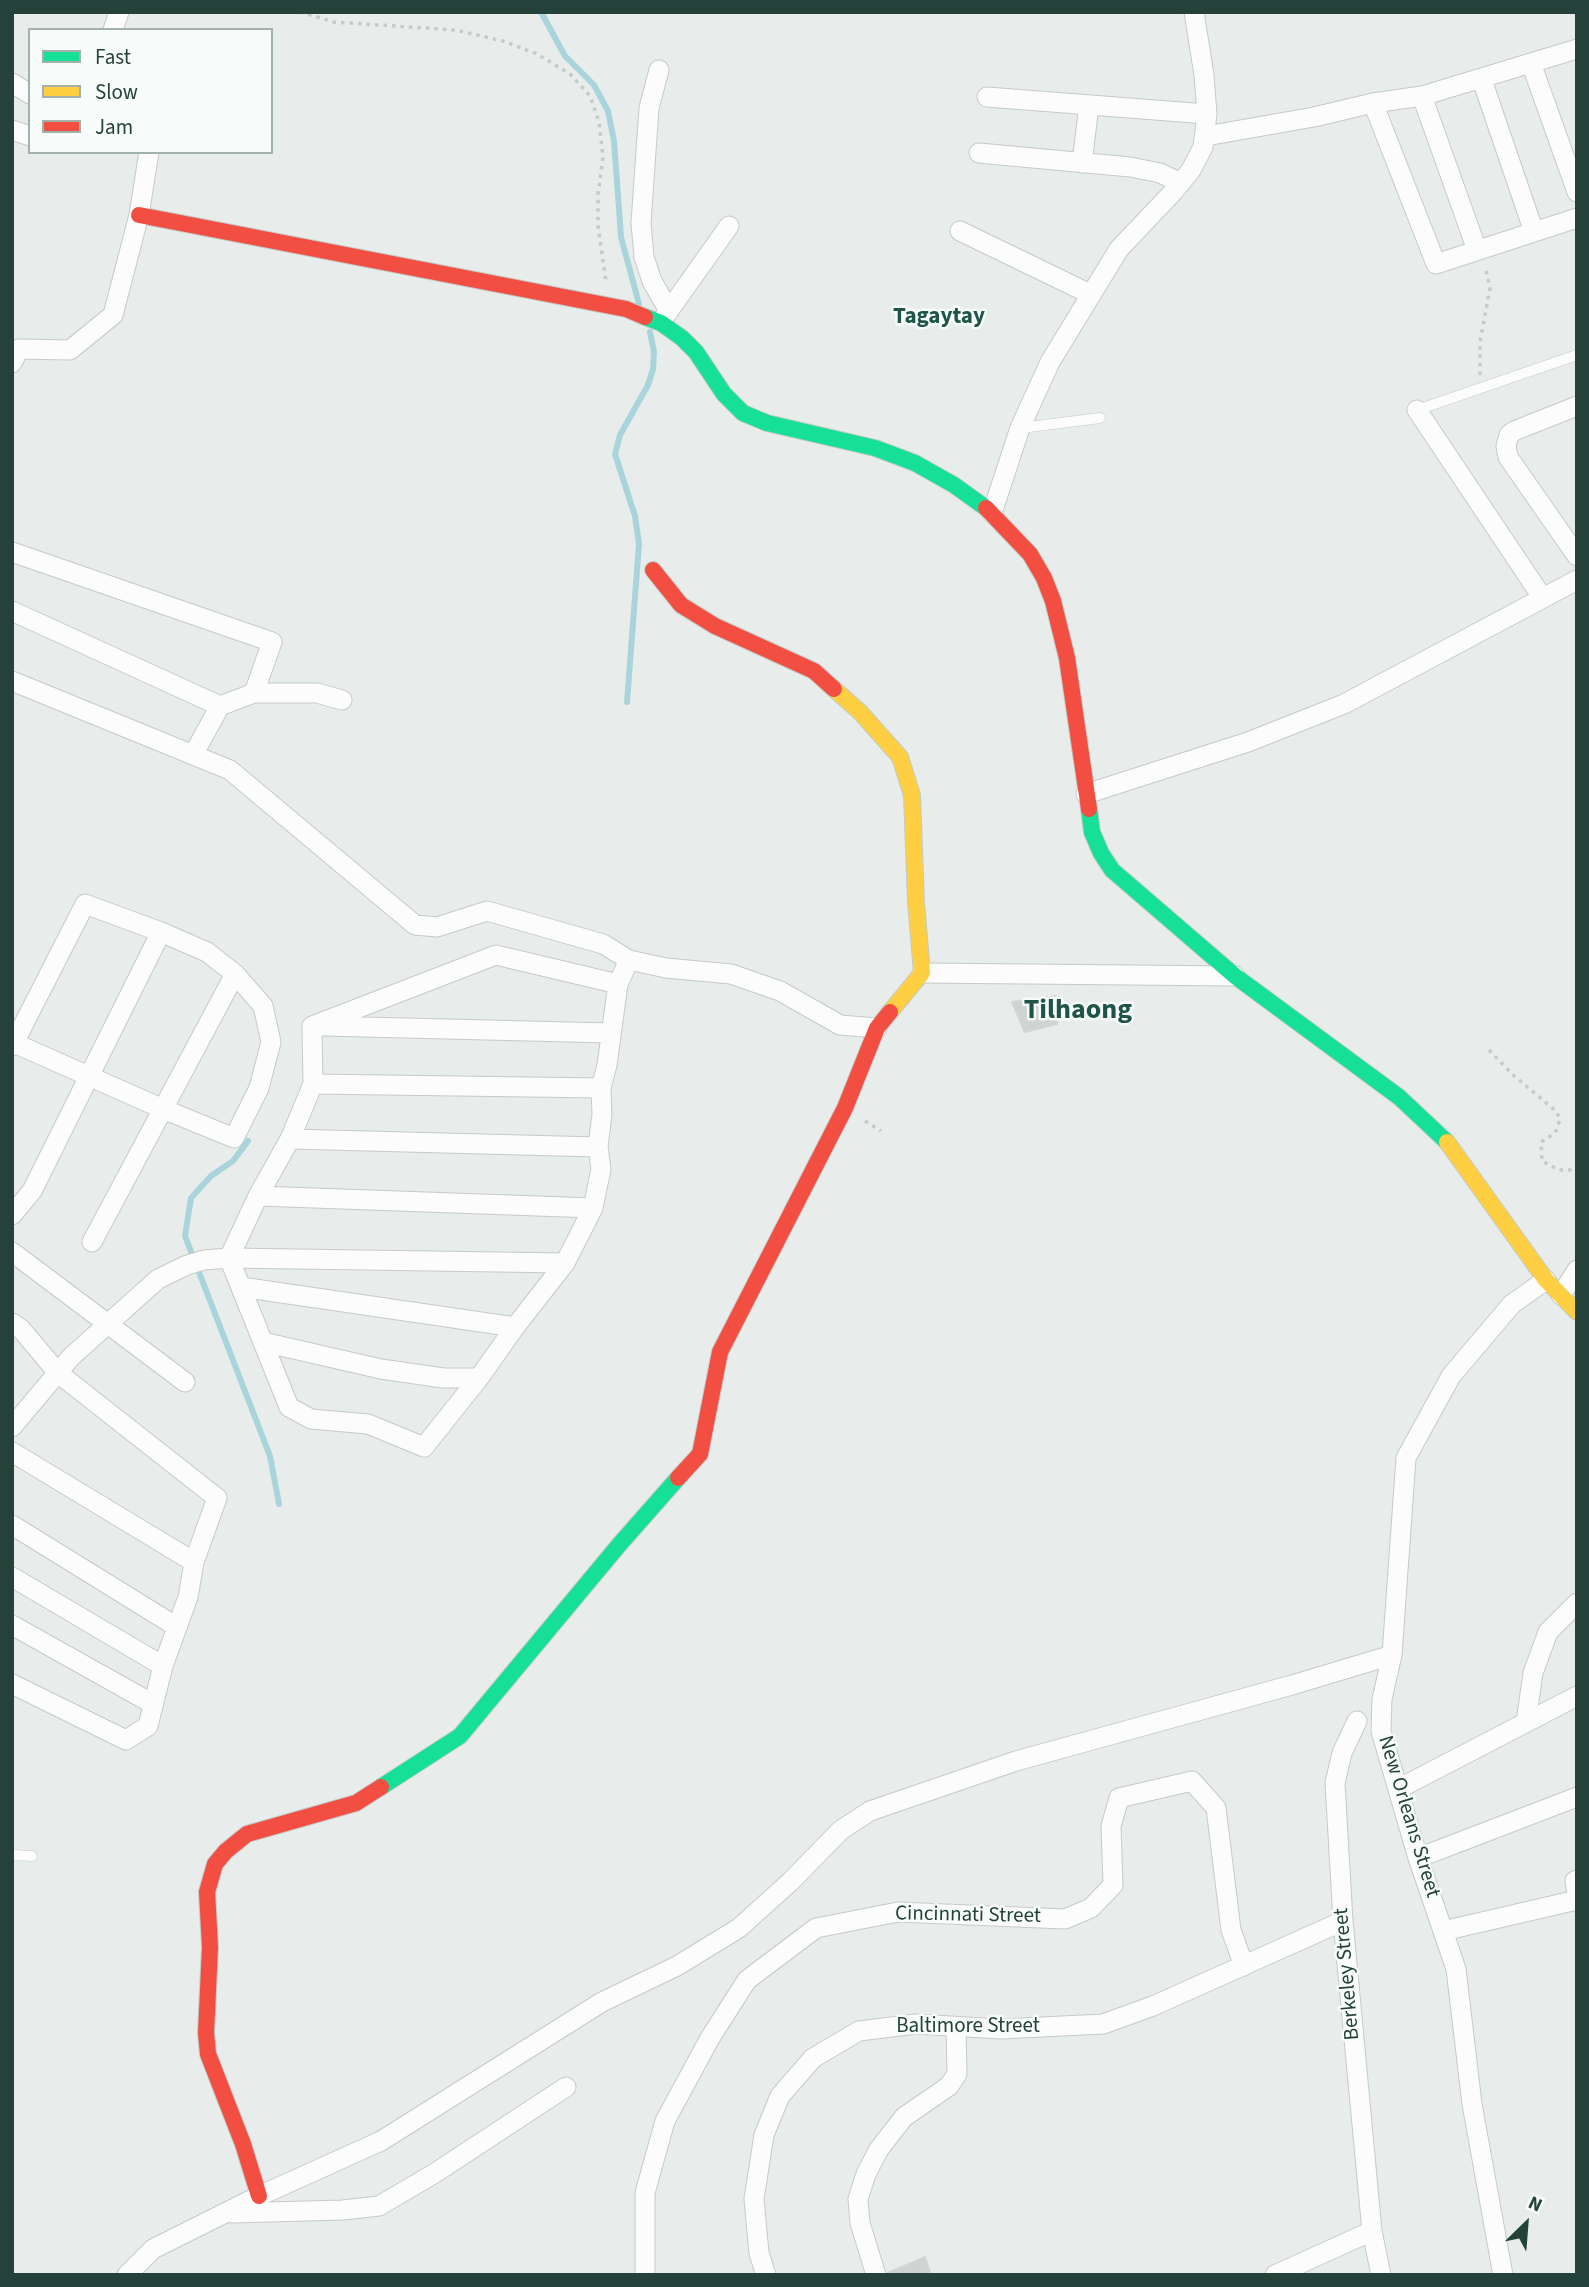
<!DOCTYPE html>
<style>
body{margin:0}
#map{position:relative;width:1589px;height:2287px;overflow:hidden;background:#e8edeb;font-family:"Source Sans 3",sans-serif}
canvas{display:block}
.frame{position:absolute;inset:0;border:14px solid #24423a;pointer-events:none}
.legend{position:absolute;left:28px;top:28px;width:245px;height:126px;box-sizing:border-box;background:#f7fbf9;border:2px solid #a3b1ad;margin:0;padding:9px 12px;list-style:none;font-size:21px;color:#24423a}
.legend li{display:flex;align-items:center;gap:14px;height:35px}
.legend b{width:35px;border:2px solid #a3b1ad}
.north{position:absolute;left:1491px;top:2189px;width:70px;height:70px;-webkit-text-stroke:5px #f7fbf9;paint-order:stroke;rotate:25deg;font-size:19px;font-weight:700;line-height:28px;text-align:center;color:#24423a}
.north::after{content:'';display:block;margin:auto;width:24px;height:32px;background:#24423a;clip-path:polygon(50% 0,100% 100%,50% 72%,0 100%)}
</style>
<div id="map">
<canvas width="1589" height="2287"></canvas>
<div class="frame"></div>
<ul class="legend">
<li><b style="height:9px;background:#16e098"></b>Fast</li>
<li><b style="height:9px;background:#ffcf43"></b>Slow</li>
<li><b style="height:9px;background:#f24e42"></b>Jam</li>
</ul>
<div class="north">N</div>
</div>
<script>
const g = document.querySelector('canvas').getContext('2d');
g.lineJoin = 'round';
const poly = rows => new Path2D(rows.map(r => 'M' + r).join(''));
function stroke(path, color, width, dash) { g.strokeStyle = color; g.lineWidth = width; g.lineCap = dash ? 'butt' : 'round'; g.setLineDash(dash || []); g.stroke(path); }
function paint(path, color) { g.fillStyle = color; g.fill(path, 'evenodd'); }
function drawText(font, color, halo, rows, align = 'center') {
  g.font = font + ' "Source Sans 3",sans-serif'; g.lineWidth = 5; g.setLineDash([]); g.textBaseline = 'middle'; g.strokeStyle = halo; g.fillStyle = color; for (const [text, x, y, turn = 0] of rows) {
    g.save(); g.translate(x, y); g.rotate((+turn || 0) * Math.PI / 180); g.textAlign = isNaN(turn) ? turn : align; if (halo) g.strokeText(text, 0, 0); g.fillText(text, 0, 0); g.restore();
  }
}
stroke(poly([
 [541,12,565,56,594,85,608,111,614,141,621,237,639,304],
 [627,702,639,544,635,516,615,454,620,435,648,385,653,369,654,352,650,332],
 [248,1141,233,1161,211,1176,191,1198,185,1236,270,1456,279,1504]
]), '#a9d4db', 6);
const building = poly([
 [1056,996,1057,1024,1025,1032,1012,1002,1056,996],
 [925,2257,931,2275,888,2275,888,2273,925,2257]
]);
paint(building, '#cfd4d2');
stroke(building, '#d1d6d4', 2);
const lane = poly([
 [1417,410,1577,355],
 [1021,428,1100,418],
 [12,1855,32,1856]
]);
const street = poly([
 [113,30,119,12],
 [1531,63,1577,192],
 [659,70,649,108,641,223,644,257,652,281,669,311],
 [1482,80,1534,232],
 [12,83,30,94],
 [1422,96,1477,250],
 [987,97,1207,114],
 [1373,103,1436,264,1577,218],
 [12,130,30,136],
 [1206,136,1314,117,1373,103,1422,96,1577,49],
 [979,153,1130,167,1160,173,1181,183],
 [1082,163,1089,105],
 [960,231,1090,294],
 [663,319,729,226],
 [12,363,19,349,70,350,113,315,139,215,149,152],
 [1577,406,1514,431,1509,435,1506,446,1508,457,1577,556],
 [1417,410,1542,597],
 [992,513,1020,428,1050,362,1119,249,1174,191,1191,170,1203,147,1207,114,1204,75,1194,12],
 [12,552,272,642,254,693],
 [12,611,220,706],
 [12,681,230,770,415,925,437,927,487,911,603,944,629,960,666,968,731,974,780,991,840,1025,877,1028],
 [193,755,220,706,254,693,317,693,342,700],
 [1086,794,1248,742,1344,704,1577,580],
 [922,973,1235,976],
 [312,1026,313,1084,290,1139,258,1196,229,1258,289,1407,311,1419,368,1424,424,1447,479,1378,515,1327,565,1263,593,1208,601,1169,598,1147,602,1114,601,1088,607,1065,618,984,629,960],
 [312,1026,496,955,618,984],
 [323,1026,610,1033],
 [12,1046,14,1043,85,904,161,932,207,952,235,974,263,1006,271,1042,259,1088,234,1138,163,1109,14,1043],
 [313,1084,601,1088],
 [290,1139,598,1147],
 [258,1196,593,1208],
 [12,1215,32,1191,161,932],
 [92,1242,235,974],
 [12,1252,185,1382],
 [241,1287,515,1327],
 [1561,1295,1577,1270],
 [12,1323,21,1329,58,1373,217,1498,194,1562,188,1597,163,1666,148,1726,126,1740,12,1684],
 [263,1342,381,1369,443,1378,479,1378],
 [12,1427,71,1357,158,1279,187,1265,204,1260,229,1258,565,1263],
 [12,1452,194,1562],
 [12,1525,177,1627],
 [12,1577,163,1666],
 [12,1625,153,1704],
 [1357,1721,1342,1753,1335,1783,1343,1921,1372,2231,1381,2275],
 [1526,1722,1533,1673,1548,1632,1577,1603],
 [1398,1789,1577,1696],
 [1418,1858,1577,1797],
 [1577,1880,1575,1881,1577,1893],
 [1443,1931,1577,1900],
 [232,2213,343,2210,379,2206,435,2173,566,2087],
 [127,2275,153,2249,259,2196,381,2141,602,2002,677,1966,739,1928,790,1882,841,1830,870,1811,1016,1761,1292,1685,1392,1655],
 [645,2275,645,2193,665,2121,710,2038,747,1980,816,1928,898,1912,1065,1919,1091,1908,1113,1885,1111,1826,1119,1798,1192,1781,1216,1808,1231,1930,1244,1966],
 [766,2275,759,2253,754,2199,764,2135,780,2096,813,2058,859,2031,916,2024,1001,2029,1103,2024,1153,2006,1343,1921],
 [876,2275,860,2223,858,2199,866,2174,879,2149,904,2117,949,2086,957,2074,956,2027],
 [1275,2275,1372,2231],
 [1503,2275,1472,2104,1456,1969,1418,1858,1381,1731,1382,1699,1392,1655,1406,1458,1451,1376,1512,1304,1546,1280]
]);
const fast = poly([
 [645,317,661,323,682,338,696,352,724,394,743,413,767,423,875,448,915,463,954,485,986,508],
 [1089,809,1092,832,1101,853,1112,870,1235,976,1399,1097,1447,1142],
 [381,1787,460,1736,619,1545,678,1478]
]);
const slow = poly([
 [834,689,860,712,900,757,912,795,916,902,922,973,890,1012],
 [1447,1142,1546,1280,1577,1312]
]);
const jam = poly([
 [139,215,626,309,645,317],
 [986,508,1030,554,1044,578,1053,601,1067,658,1089,809],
 [653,570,681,605,715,626,814,671,834,689],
 [678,1478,700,1454,720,1352,845,1108,877,1028,890,1012],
 [259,2196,243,2144,208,2054,206,2033,210,1947,207,1892,215,1864,226,1851,247,1834,356,1803,381,1787]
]);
stroke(lane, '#c5cac8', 11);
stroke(street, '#c5cac8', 21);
stroke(fast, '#c3cbc8', 18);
stroke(slow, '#c3cbc8', 18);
stroke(jam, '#c3cbc8', 18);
stroke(poly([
 [300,12,334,22,455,30,503,41,537,54,570,74,590,96,599,122,603,157,598,194,598,226,606,281],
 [1480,375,1480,342,1490,288,1485,266],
 [1489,1050,1512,1074,1557,1112,1560,1120,1555,1133,1541,1142,1542,1161,1559,1170,1572,1170,1577,1167],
 [865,1121,881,1131]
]), '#c3ccca', 3.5, [3.5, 5]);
stroke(lane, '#fcfcfc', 10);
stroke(street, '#fcfcfc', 19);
stroke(fast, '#16e098', 16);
stroke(slow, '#ffcf43', 16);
stroke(jam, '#f24e42', 16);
drawText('21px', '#24423a', '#f7fbf9', [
 ["New Orleans Street",1408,1817,73],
 ["Cincinnati Street",968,1916,1],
 ["Berkeley Street",1348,1974,-95],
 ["Baltimore Street",968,2027]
]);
drawText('bold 23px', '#1f5548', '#f7fbf9', [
 ["Tagaytay",939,318]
]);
drawText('bold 28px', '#1f5548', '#f7fbf9', [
 ["Tilhaong",1078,1012]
]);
</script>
